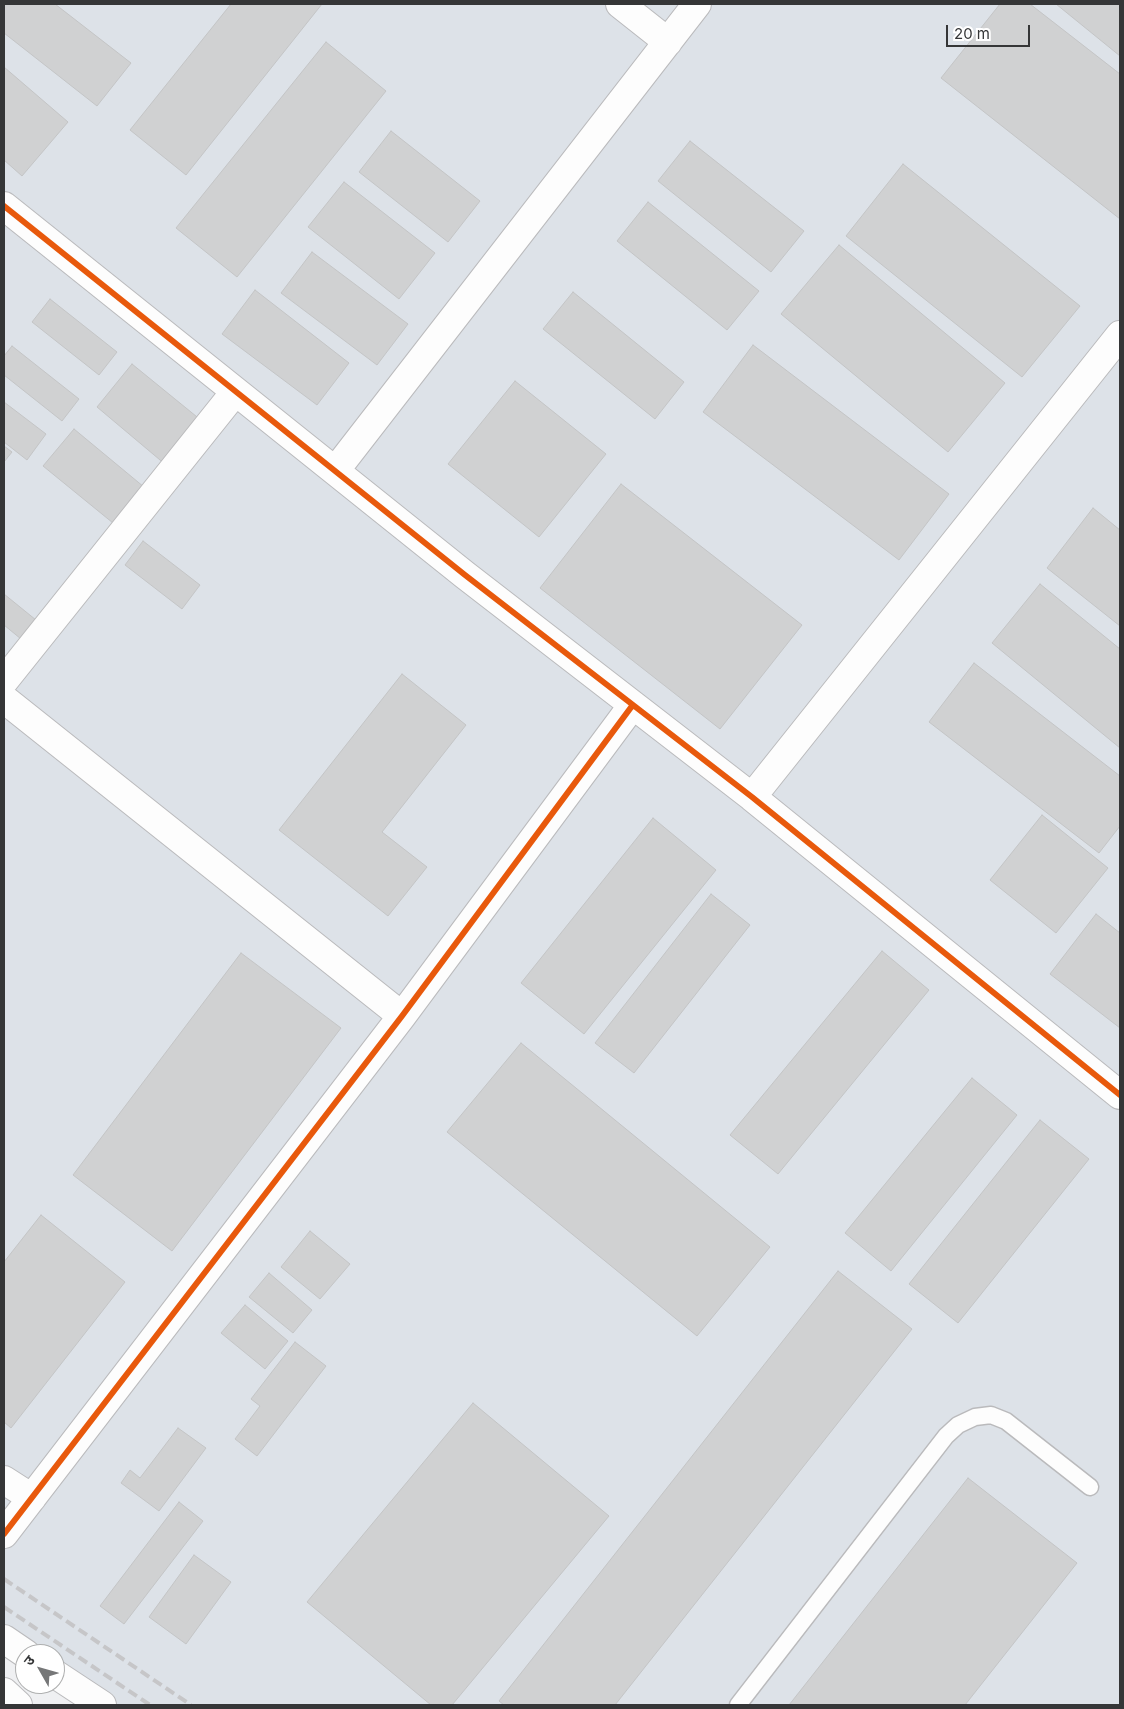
<!DOCTYPE html>
<meta charset="utf-8">
<style>
body{margin:0}
#map{position:relative;width:1124px;height:1709px;overflow:hidden;background:#eff0f2;font-family:Inter,"Noto Sans Devanagari",sans-serif}
canvas{display:block}
.frame{position:absolute;inset:0;border:5px solid #353637;pointer-events:none}
.north{position:absolute;left:15px;top:1644px;width:50px;height:50px;box-sizing:border-box;background:#fff;border:1px solid #aeafaf;border-radius:50%;rotate:308deg;font-size:14px;font-weight:700;line-height:20px;text-align:center;color:#353637}
.north::after{content:'';display:block;margin:auto;width:18px;height:22px;background:#767778;clip-path:polygon(50% 0,100% 100%,50% 72%,0 100%)}
.scale{position:absolute;left:946px;top:25px;width:84px;height:22px;box-sizing:border-box;border:2px solid #353637;border-top:0;padding-left:6px;font-size:15px;line-height:18px;white-space:nowrap;color:#353637;-webkit-text-stroke:4px #fff;paint-order:stroke}
</style>
<div id="map">
<canvas width="1124" height="1709"></canvas>
<div class="frame"></div>
<div class="north">उ</div>
<div class="scale">20 m</div>
</div>
<script>
const g = document.querySelector('canvas').getContext('2d');
g.lineJoin = 'round';
function paint(path, color) { g.fillStyle = color; g.fill(path, 'evenodd'); }
const poly = rows => new Path2D(rows.map(r => 'M' + r).join(''));
function stroke(path, color, width, dash) { g.strokeStyle = color; g.lineWidth = width; g.lineCap = dash ? 'butt' : 'round'; g.setLineDash(dash || []); g.stroke(path); }
paint(poly([
 [4,4,1120,4,1120,1705,86,1705,55,1684,55,1654,25,1654,4,1651]
]), '#dde2e8');
const building = poly([
 [4,4,55,4,131,63,97,106,4,33,4,4],
 [231,4,322,4,186,175,130,130,231,4],
 [1000,4,1030,4,1120,74,1120,219,941,78,1000,4],
 [1056,4,1120,4,1120,56,1056,4],
 [326,42,386,91,237,277,176,228,326,42],
 [4,67,68,122,22,176,4,160,4,67],
 [391,131,480,201,448,242,359,172,391,131],
 [690,141,804,231,771,272,658,181,690,141],
 [903,164,1080,306,1022,377,846,236,903,164],
 [344,182,435,253,399,299,308,227,344,182],
 [648,202,759,291,727,330,617,241,648,202],
 [839,245,1005,383,948,452,781,314,839,245],
 [312,252,408,324,377,365,281,293,312,252],
 [255,290,349,363,317,405,222,334,255,290],
 [573,292,684,382,655,419,543,329,573,292],
 [50,299,117,352,99,375,32,322,50,299],
 [753,345,949,494,899,560,703,412,753,345],
 [12,346,79,399,62,421,4,375,4,356,12,346],
 [132,364,202,421,166,465,97,407,132,364],
 [515,381,606,454,539,537,448,464,515,381],
 [4,402,46,434,27,460,4,442,4,402],
 [74,429,144,487,113,523,43,466,74,429],
 [4,446,12,452,4,462,4,446],
 [621,484,802,625,720,729,540,588,621,484],
 [1093,508,1120,530,1120,626,1047,568,1093,508],
 [143,541,200,585,182,609,125,565,143,541],
 [1040,584,1120,649,1120,748,992,643,1040,584],
 [4,594,36,620,21,639,4,625,4,594],
 [974,663,1120,776,1120,826,1099,853,929,722,974,663],
 [402,674,466,725,382,832,427,867,388,916,279,830,402,674],
 [1042,815,1108,868,1056,933,990,880,1042,815],
 [653,818,716,870,584,1034,521,983,653,818],
 [711,894,750,925,634,1073,595,1043,711,894],
 [1096,914,1120,933,1120,1028,1050,974,1096,914],
 [882,951,929,990,778,1174,730,1135,882,951],
 [241,953,341,1028,172,1251,73,1175,241,953],
 [521,1043,770,1247,697,1336,447,1132,521,1043],
 [972,1078,1017,1115,891,1271,845,1233,972,1078],
 [1040,1120,1089,1159,958,1323,909,1284,1040,1120],
 [41,1215,125,1282,11,1428,4,1422,4,1262,41,1215],
 [310,1231,350,1264,320,1299,281,1267,310,1231],
 [838,1271,912,1329,615,1705,504,1705,499,1701,838,1271],
 [269,1273,312,1310,293,1333,249,1297,269,1273],
 [245,1305,288,1341,265,1369,221,1333,245,1305],
 [295,1342,326,1366,257,1456,235,1439,260,1406,251,1399,295,1342],
 [473,1403,609,1516,452,1705,431,1705,307,1602,473,1403],
 [178,1428,206,1448,159,1511,121,1483,130,1470,140,1478,178,1428],
 [968,1478,1077,1563,965,1705,789,1705,968,1478],
 [179,1502,203,1521,124,1624,100,1606,179,1502],
 [194,1555,231,1582,186,1644,149,1617,194,1555]
]);
paint(building, '#d0d1d2');
stroke(building, '#c4c5c6', 1);
const service = poly([
 [738,1705,946,1436,958,1425,975,1417,991,1415,1006,1421,1090,1487]
]);
const minor = poly([
 [620,4,668,42],
 [4,206,465,575,752,797,1120,1095],
 [335,471,697,4],
 [4,681,235,392],
 [4,699,402,1016],
 [752,797,1120,335],
 [4,1480,32,1498],
 [4,1534,402,1016,632,706]
]);
const secondary = poly([
 [4,1639,26,1654],
 [55,1674,102,1705]
]);
const trunk = poly([
 [4,1692,18,1705]
]);
stroke(service, '#bababc', 19);
stroke(minor, '#bababc', 30);
stroke(secondary, '#bababc', 30);
stroke(trunk, '#bababc', 30);
stroke(service, '#fdfdfd', 16);
stroke(minor, '#fdfdfd', 28);
stroke(secondary, '#fdfdfd', 28);
stroke(trunk, '#fdfdfd', 28);
stroke(poly([
 [4,1579,191,1705],
 [4,1607,150,1705]
]), '#c6c6c8', 4, [10, 5]);
stroke(poly([
 [4,206,465,575,752,797,1120,1095],
 [4,1534,402,1016,632,706]
]), '#e8590c', 6);
</script>
